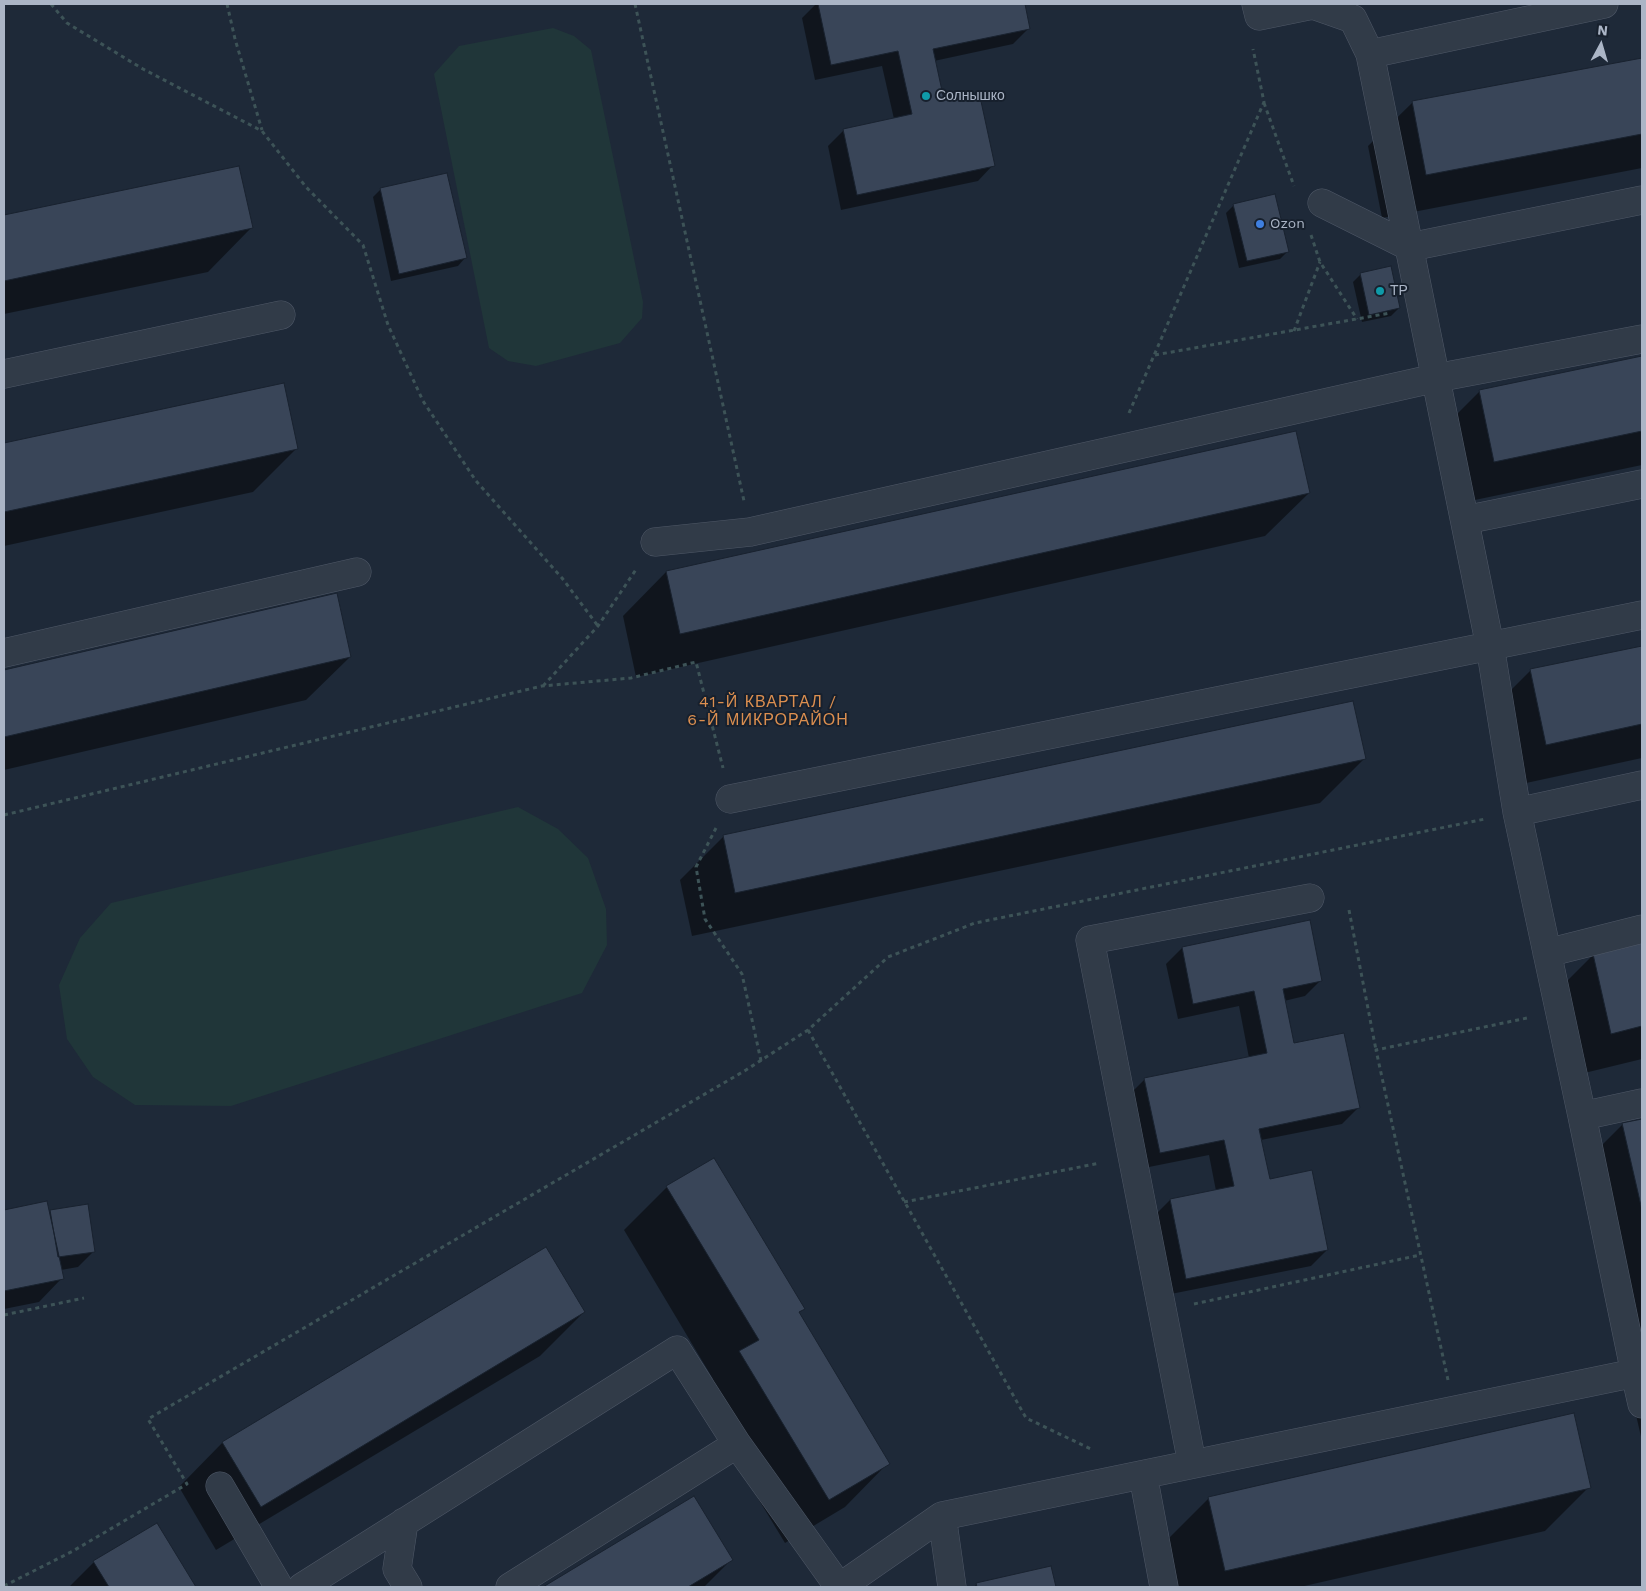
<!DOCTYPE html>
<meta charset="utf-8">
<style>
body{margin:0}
#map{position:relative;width:1646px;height:1591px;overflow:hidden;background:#1e2938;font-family:"Work Sans",sans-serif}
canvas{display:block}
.frame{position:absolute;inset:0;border:5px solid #abb5c6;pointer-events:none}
.north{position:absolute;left:1576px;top:20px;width:50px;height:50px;-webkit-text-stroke:4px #17202d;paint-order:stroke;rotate:6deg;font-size:14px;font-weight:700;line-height:20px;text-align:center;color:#abb5c6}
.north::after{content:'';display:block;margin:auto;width:18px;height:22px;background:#abb5c6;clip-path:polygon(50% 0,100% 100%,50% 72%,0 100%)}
</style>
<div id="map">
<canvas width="1646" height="1591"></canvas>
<div class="frame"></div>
<div class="north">N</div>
</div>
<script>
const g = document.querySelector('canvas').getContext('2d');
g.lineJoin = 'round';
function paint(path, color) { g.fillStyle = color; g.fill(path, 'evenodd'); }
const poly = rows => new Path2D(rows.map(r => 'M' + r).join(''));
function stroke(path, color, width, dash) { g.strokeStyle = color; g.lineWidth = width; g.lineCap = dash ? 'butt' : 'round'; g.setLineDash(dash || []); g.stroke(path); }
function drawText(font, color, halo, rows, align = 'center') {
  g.font = font + ' "Work Sans",sans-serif'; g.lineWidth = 4; g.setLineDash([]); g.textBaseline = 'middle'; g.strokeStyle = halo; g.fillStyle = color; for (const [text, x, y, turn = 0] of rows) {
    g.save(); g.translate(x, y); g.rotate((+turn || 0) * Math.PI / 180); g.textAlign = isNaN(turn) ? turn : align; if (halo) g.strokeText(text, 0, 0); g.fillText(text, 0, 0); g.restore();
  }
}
paint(poly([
 [553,28,574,36,591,50,643,302,642,318,620,343,536,366,508,361,489,348,434,74,459,46],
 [518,807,558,829,588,858,606,909,607,945,582,993,231,1106,135,1105,93,1077,67,1039,59,985,80,938,111,903]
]), '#203639');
paint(poly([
 [816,4,1024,4,1029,28,1013,44,934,61,943,101,993,165,978,181,841,210,828,146,844,130,894,119,882,66,815,80,802,18],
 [1642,59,1642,168,1382,218,1368,146,1412,103],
 [238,167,251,228,208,272,4,314,4,216],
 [381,189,465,258,458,266,391,281,373,197],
 [1234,205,1287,252,1280,259,1239,268,1226,213],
 [1361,274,1399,308,1391,316,1362,322,1353,282],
 [1642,357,1642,465,1451,505,1436,435,1480,391],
 [283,384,297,448,253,492,4,546,4,444],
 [1309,493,1265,536,636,677,623,616,666,572],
 [336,594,350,657,306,700,4,770,4,671],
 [1642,647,1642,758,1503,788,1487,714,1531,670],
 [1364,759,1320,803,692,936,680,880,724,836],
 [1642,943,1642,1059,1568,1077,1549,999,1593,955],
 [1182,948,1321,980,1305,996,1284,1001,1293,1045,1358,1108,1342,1124,1261,1140,1269,1180,1327,1250,1311,1266,1171,1294,1154,1216,1170,1200,1216,1191,1209,1155,1144,1168,1129,1095,1145,1079,1249,1058,1239,1006,1178,1019,1166,964],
 [1642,1120,1642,1441,1579,1168,1623,1124],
 [667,1187,803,1309,798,1314,888,1463,845,1507,785,1543,696,1396,713,1379,624,1230],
 [46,1202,48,1213,51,1211,94,1251,78,1267,61,1270,62,1278,39,1302,4,1309,4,1211],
 [546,1249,584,1312,540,1356,216,1550,179,1487,222,1443],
 [1589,1487,1545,1531,1300,1587,1175,1587,1165,1542,1209,1498],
 [693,1498,731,1560,704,1587,546,1587],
 [156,1525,195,1587,69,1587,94,1562],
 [1050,1568,1054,1587,974,1587,977,1584]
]), '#0007');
const building = poly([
 [818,4,1025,4,1030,29,933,49,944,100,979,92,995,166,857,195,843,129,912,114,898,51,831,65,818,4],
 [1642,58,1642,134,1426,175,1412,101,1642,58],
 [239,166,253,228,4,281,4,215,239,166],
 [447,173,467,258,399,274,380,188,447,173],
 [1275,194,1289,252,1247,261,1233,204,1275,194],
 [1391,266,1400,308,1369,315,1360,273,1391,266],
 [1642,356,1642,431,1494,462,1479,390,1642,356],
 [284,383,298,449,4,512,4,443,284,383],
 [1296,431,1310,493,680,634,666,571,1296,431],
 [337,593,351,657,4,737,4,670,337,593],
 [1642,646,1642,724,1546,745,1530,669,1642,646],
 [1353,701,1366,759,735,893,723,835,1353,701],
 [1310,920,1322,981,1283,989,1294,1043,1344,1033,1360,1108,1259,1129,1270,1179,1312,1170,1328,1250,1186,1279,1170,1199,1234,1186,1224,1140,1160,1153,1144,1078,1267,1053,1254,991,1193,1004,1182,947,1310,920],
 [1642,942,1642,1026,1611,1034,1593,954,1642,942],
 [1642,1119,1642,1210,1622,1123,1642,1119],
 [714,1158,805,1309,799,1312,890,1464,829,1500,739,1351,759,1340,666,1186,714,1158],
 [47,1201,64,1279,4,1291,4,1210,47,1201],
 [88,1204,95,1252,58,1257,50,1210,88,1204],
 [546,1247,585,1312,261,1507,222,1442,546,1247],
 [1574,1413,1591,1488,1225,1571,1208,1497,1574,1413],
 [694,1496,733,1560,688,1587,543,1587,694,1496],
 [157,1523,196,1587,109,1587,93,1561,157,1523],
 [1051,1566,1056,1587,977,1587,976,1583,1051,1566]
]);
paint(building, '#394558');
stroke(building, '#19222f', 1);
const minor = poly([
 [1256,4,1259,16,1313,5,1353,19,1370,54,1604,4],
 [1322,203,1410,247,1642,200],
 [4,374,281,315],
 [1465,520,1642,484],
 [655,542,750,532,1436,378,1642,339],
 [1642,615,1490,646,1517,812,1582,1116,1642,1103],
 [4,653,357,572],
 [730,799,1490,646,1370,54],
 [1517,812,1642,785],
 [1547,953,1642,929],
 [1635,1373,1642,1404],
 [737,1444,839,1587],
 [1192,1463,1090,940,1310,898],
 [1143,1475,1164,1587],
 [220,1486,279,1587],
 [942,1516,952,1587],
 [404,1522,397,1569,408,1587],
 [302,1587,677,1350,737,1444,510,1587],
 [840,1587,942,1516,1635,1373,1582,1116]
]);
stroke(minor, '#4f5867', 29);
stroke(poly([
 [51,4,67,23,143,69,262,131,306,187,363,245,388,325,423,401,476,481,562,578,598,626],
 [227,4,235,39,262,130],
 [635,4,744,501],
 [1264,103,1294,186],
 [1311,235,1320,262,1357,319],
 [1294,331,1320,262],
 [1155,355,1390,313],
 [1129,413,1264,102,1253,49],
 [543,686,598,626,637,568],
 [4,815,542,686,631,678,696,662,723,768],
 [716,828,696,867,705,919,742,974,761,1061],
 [1349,910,1376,1050],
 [808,1030,1026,1418,1093,1450],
 [904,1202,1100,1163],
 [1194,1304,1420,1255],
 [4,1315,84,1298],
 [1448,1380,1376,1050,1527,1018],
 [4,1586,73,1551,187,1484,148,1419,746,1070,808,1030,888,957,975,923,1485,819]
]), '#3d5357', 3, [4, 4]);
stroke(minor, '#313b48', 28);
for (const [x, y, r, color] of [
 [926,96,5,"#0f9aa8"],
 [1260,224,5,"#3f7fe0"],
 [1380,291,5,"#0f9aa8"]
]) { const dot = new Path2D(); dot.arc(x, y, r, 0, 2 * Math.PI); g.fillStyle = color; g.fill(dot); stroke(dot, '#17202d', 2); }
drawText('14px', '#abb5c6', '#17202d', [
 ["Солнышко",936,96],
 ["Ozon",1270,224],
 ["ТР",1390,291]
], 'left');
g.letterSpacing = '1px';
drawText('16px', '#dc8f50', '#17202d', [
 ["41-Й КВАРТАЛ /",768,702],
 ["6-Й МИКРОРАЙОН",768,720]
]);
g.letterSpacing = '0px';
</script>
